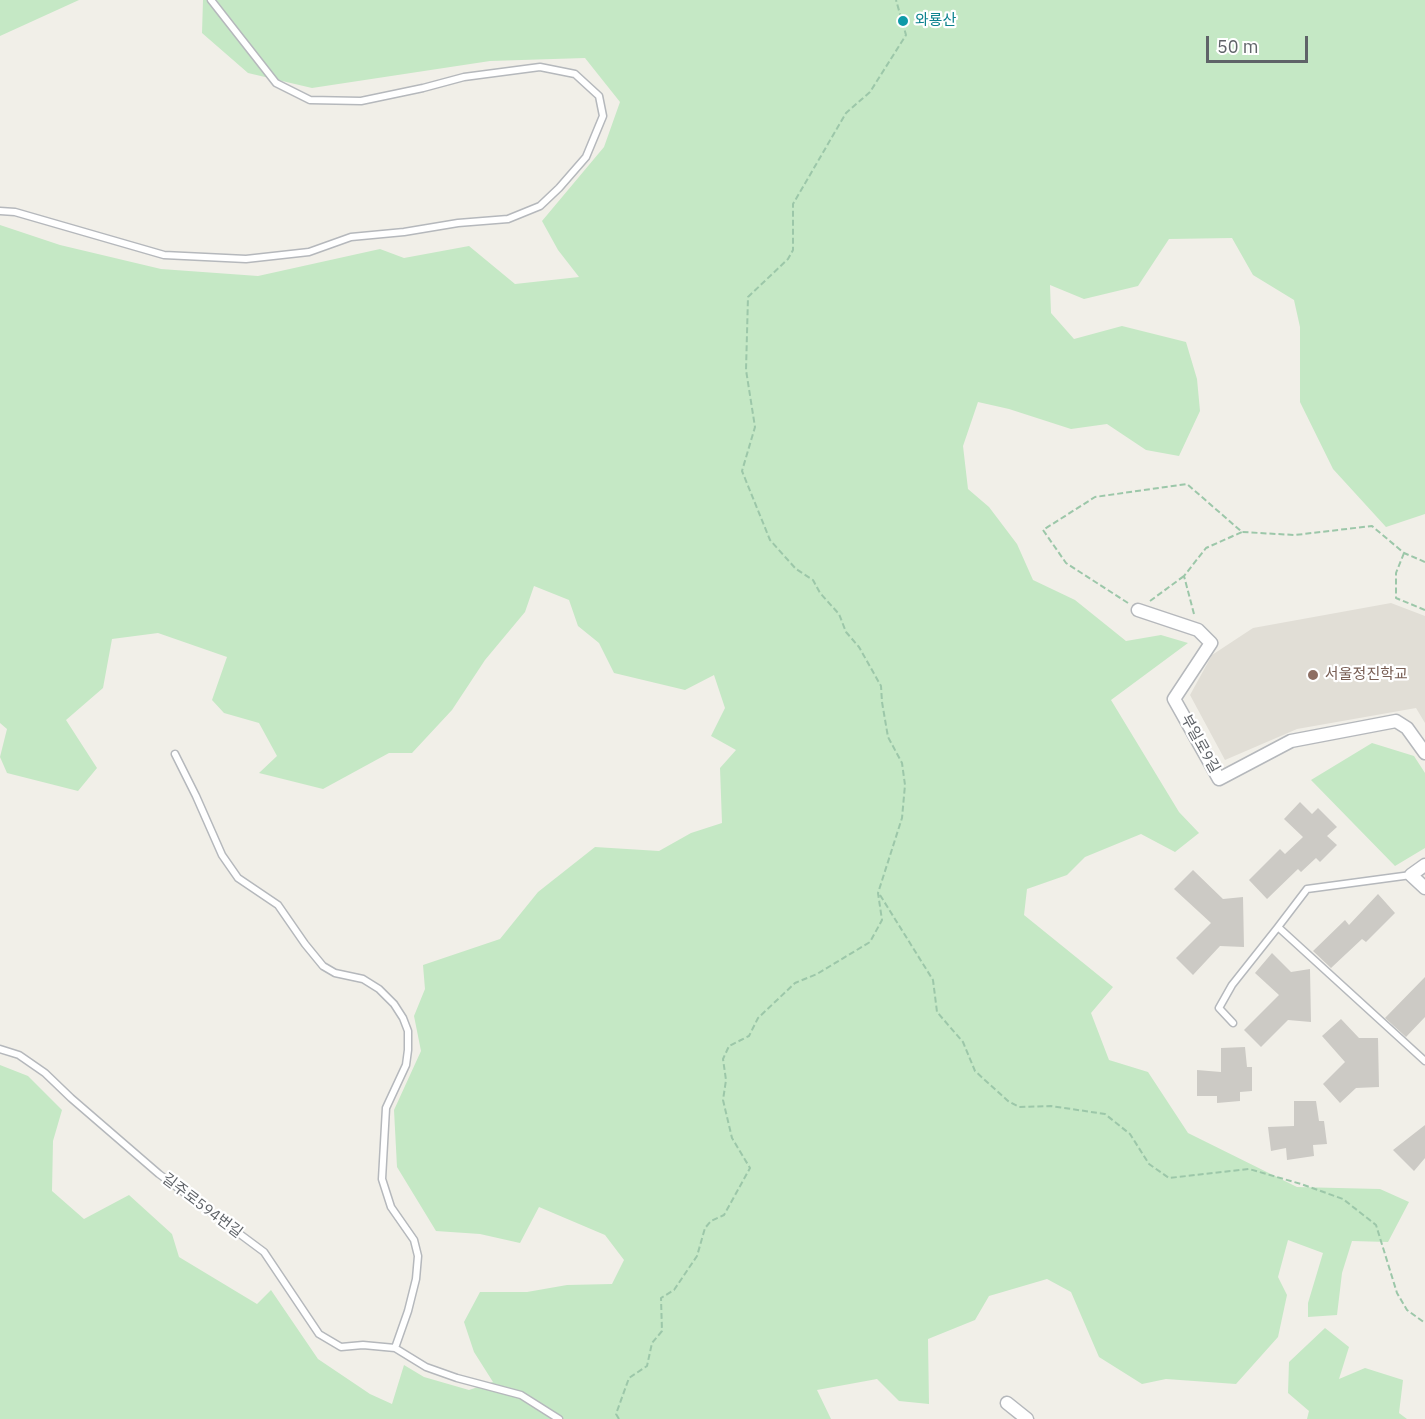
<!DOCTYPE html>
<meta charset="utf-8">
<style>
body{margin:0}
#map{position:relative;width:1425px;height:1419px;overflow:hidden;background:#f1efe8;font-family:"IBM Plex Sans",sans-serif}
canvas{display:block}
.scale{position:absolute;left:1206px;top:36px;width:102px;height:27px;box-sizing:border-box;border:3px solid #5f6368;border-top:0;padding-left:8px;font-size:18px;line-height:21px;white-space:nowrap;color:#5f6368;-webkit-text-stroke:4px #fff;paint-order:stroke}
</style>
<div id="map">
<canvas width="1425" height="1419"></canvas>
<div class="scale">50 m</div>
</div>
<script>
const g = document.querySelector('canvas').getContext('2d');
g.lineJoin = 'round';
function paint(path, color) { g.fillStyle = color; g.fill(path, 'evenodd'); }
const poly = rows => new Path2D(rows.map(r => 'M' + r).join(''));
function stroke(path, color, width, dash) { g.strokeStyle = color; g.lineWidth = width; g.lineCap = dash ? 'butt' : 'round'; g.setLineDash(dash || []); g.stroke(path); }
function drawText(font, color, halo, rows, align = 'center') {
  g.font = font + ' "IBM Plex Sans","Noto Sans KR",sans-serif'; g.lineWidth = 4.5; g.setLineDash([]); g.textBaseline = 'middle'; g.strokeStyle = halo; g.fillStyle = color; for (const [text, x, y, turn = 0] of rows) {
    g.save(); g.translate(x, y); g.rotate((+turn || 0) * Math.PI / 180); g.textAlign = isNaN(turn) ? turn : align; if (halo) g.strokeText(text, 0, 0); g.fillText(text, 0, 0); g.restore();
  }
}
paint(poly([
 [1391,603,1425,616,1425,723,1416,708,1297,729,1225,760,1190,695,1212,655,1253,628]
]), '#e1ded6');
paint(poly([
 [0,0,79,0,0,36],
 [203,0,1425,0,1425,514,1386,527,1333,469,1300,402,1300,327,1294,300,1253,275,1232,238,1169,239,1138,286,1084,299,1050,285,1051,313,1074,339,1122,326,1186,342,1197,379,1200,411,1179,456,1146,450,1107,424,1071,429,1009,409,978,402,963,446,968,489,989,507,1017,544,1033,580,1075,600,1126,641,1161,635,1188,643,1111,700,1179,812,1199,833,1175,852,1141,834,1085,857,1067,875,1027,889,1024,915,1113,987,1091,1013,1109,1060,1148,1072,1188,1133,1297,1187,1380,1189,1409,1202,1388,1242,1352,1241,1342,1273,1337,1315,1308,1317,1308,1303,1323,1253,1288,1240,1278,1277,1287,1295,1278,1337,1236,1384,1166,1379,1142,1384,1099,1357,1071,1292,1047,1279,989,1296,975,1320,928,1339,929,1404,899,1401,877,1379,817,1390,831,1419,0,1419,0,1065,28,1076,62,1110,53,1141,52,1191,84,1219,129,1195,172,1234,179,1257,257,1304,271,1290,318,1359,370,1394,392,1404,404,1365,424,1377,469,1390,493,1382,474,1352,464,1322,480,1292,527,1292,567,1285,612,1284,624,1260,605,1235,539,1207,520,1243,480,1234,436,1231,397,1167,394,1110,421,1051,414,1016,425,989,423,965,500,939,538,892,595,847,659,851,691,833,722,823,720,768,736,750,711,736,725,708,714,675,685,690,614,673,599,643,578,626,569,600,534,586,525,612,485,660,452,710,412,753,389,753,323,789,259,773,277,756,259,723,224,713,212,700,227,657,158,633,112,639,103,688,66,720,97,768,78,791,7,773,0,757,7,729,0,723,0,225,60,245,161,269,258,276,380,249,404,258,469,246,515,284,579,277,558,250,542,221,604,147,620,102,585,58,490,61,312,88,248,73,202,33],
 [1372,743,1414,756,1425,773,1425,848,1395,866,1311,780],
 [1325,1328,1349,1347,1339,1379,1365,1368,1403,1380,1399,1413,1407,1419,1307,1419,1309,1411,1288,1393,1289,1362]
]), '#c5e8c5');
paint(poly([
 [1300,802,1312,814,1318,808,1337,827,1327,836,1337,845,1320,862,1316,858,1301,872,1298,869,1267,899,1249,880,1280,849,1285,854,1303,837,1284,819],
 [1193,870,1223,899,1243,897,1244,947,1220,946,1193,975,1176,958,1211,923,1174,889],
 [1378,894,1395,913,1366,942,1362,939,1331,968,1313,951,1345,920,1349,925],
 [1272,953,1291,972,1310,969,1311,1022,1288,1020,1261,1047,1244,1030,1279,995,1255,973],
 [1425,977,1425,1017,1406,1037,1385,1018],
 [1341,1019,1359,1038,1378,1038,1379,1087,1356,1088,1340,1103,1323,1084,1345,1062,1322,1036],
 [1245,1047,1247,1067,1252,1067,1252,1091,1240,1092,1240,1101,1217,1103,1217,1096,1197,1096,1197,1070,1221,1072,1221,1048],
 [1294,1101,1316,1101,1319,1121,1324,1121,1327,1144,1313,1145,1314,1156,1287,1160,1286,1148,1271,1151,1268,1127,1294,1126],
 [1425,1125,1425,1158,1414,1171,1393,1150]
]), '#cccac5');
const service = poly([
 [0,211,15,212,164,255,246,259,309,252,351,237,404,232,458,223,508,219,540,206,559,188,586,157,603,116,599,96,575,74,540,67,464,77,423,88,361,101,310,100,276,83,211,0],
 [175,754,196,796,222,855,238,878,278,905,305,944,323,966,335,973,363,979,379,989,394,1004,403,1018,408,1031,408,1050,406,1065,386,1108,382,1179,391,1207,414,1240,418,1256,416,1279,408,1311,395,1348],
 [1411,875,1307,889,1278,927,1425,1061],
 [1233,1023,1219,1008,1232,985,1278,927],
 [0,1049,19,1055,45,1073,71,1098,159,1174,264,1252,319,1334,341,1347,363,1345,395,1348,426,1367,457,1378,521,1395,559,1419]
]);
const minor = poly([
 [1138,610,1198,630,1211,643,1174,699,1219,779,1291,741,1396,721,1407,728,1425,753],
 [1425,865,1411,875,1425,888],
 [1007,1403,1027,1419]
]);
stroke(service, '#b5b8bc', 9);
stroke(minor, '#b5b8bc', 15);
stroke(poly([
 [1404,553,1396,573,1396,598,1425,610],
 [1150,601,1184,576],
 [1128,603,1066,563,1043,530,1095,497,1187,484,1242,532,1295,535,1372,526,1404,553,1425,562],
 [1194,614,1184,576,1206,548,1242,532],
 [880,895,933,980,937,1012,963,1042,975,1071,1008,1101,1019,1107,1051,1106,1105,1114,1130,1134,1149,1164,1169,1178,1249,1169,1301,1184,1343,1199,1376,1225,1397,1293,1407,1310,1425,1323],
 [619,1419,616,1414,629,1378,647,1366,652,1343,662,1331,661,1298,674,1290,697,1256,705,1228,711,1221,724,1215,750,1168,732,1138,723,1100,726,1080,723,1059,729,1046,749,1036,758,1018,795,983,817,974,870,942,882,920,878,893,902,818,905,785,902,763,888,737,882,702,881,686,859,647,846,632,839,614,820,593,813,580,796,569,770,540,742,471,755,427,746,370,748,297,788,259,793,250,793,204,846,113,870,92,906,35,896,0]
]), '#9cc7a9', 2, [6, 3]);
stroke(service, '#fff', 6);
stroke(minor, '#fff', 12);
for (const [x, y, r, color] of [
 [903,21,6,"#0f9aa8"],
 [1313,675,6,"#8d6e63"]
]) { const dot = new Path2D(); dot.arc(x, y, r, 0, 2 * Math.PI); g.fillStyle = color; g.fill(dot); stroke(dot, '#fff', 2); }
drawText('15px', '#0d838f', '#fff', [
 ["와룡산",915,21]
], 'left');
drawText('15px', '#785e54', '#fff', [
 ["서울정진학교",1325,675]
], 'left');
drawText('15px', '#5f6368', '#fff', [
 ["부일로9길",1200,744,61],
 ["길주로594번길",202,1206,37]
]);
</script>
